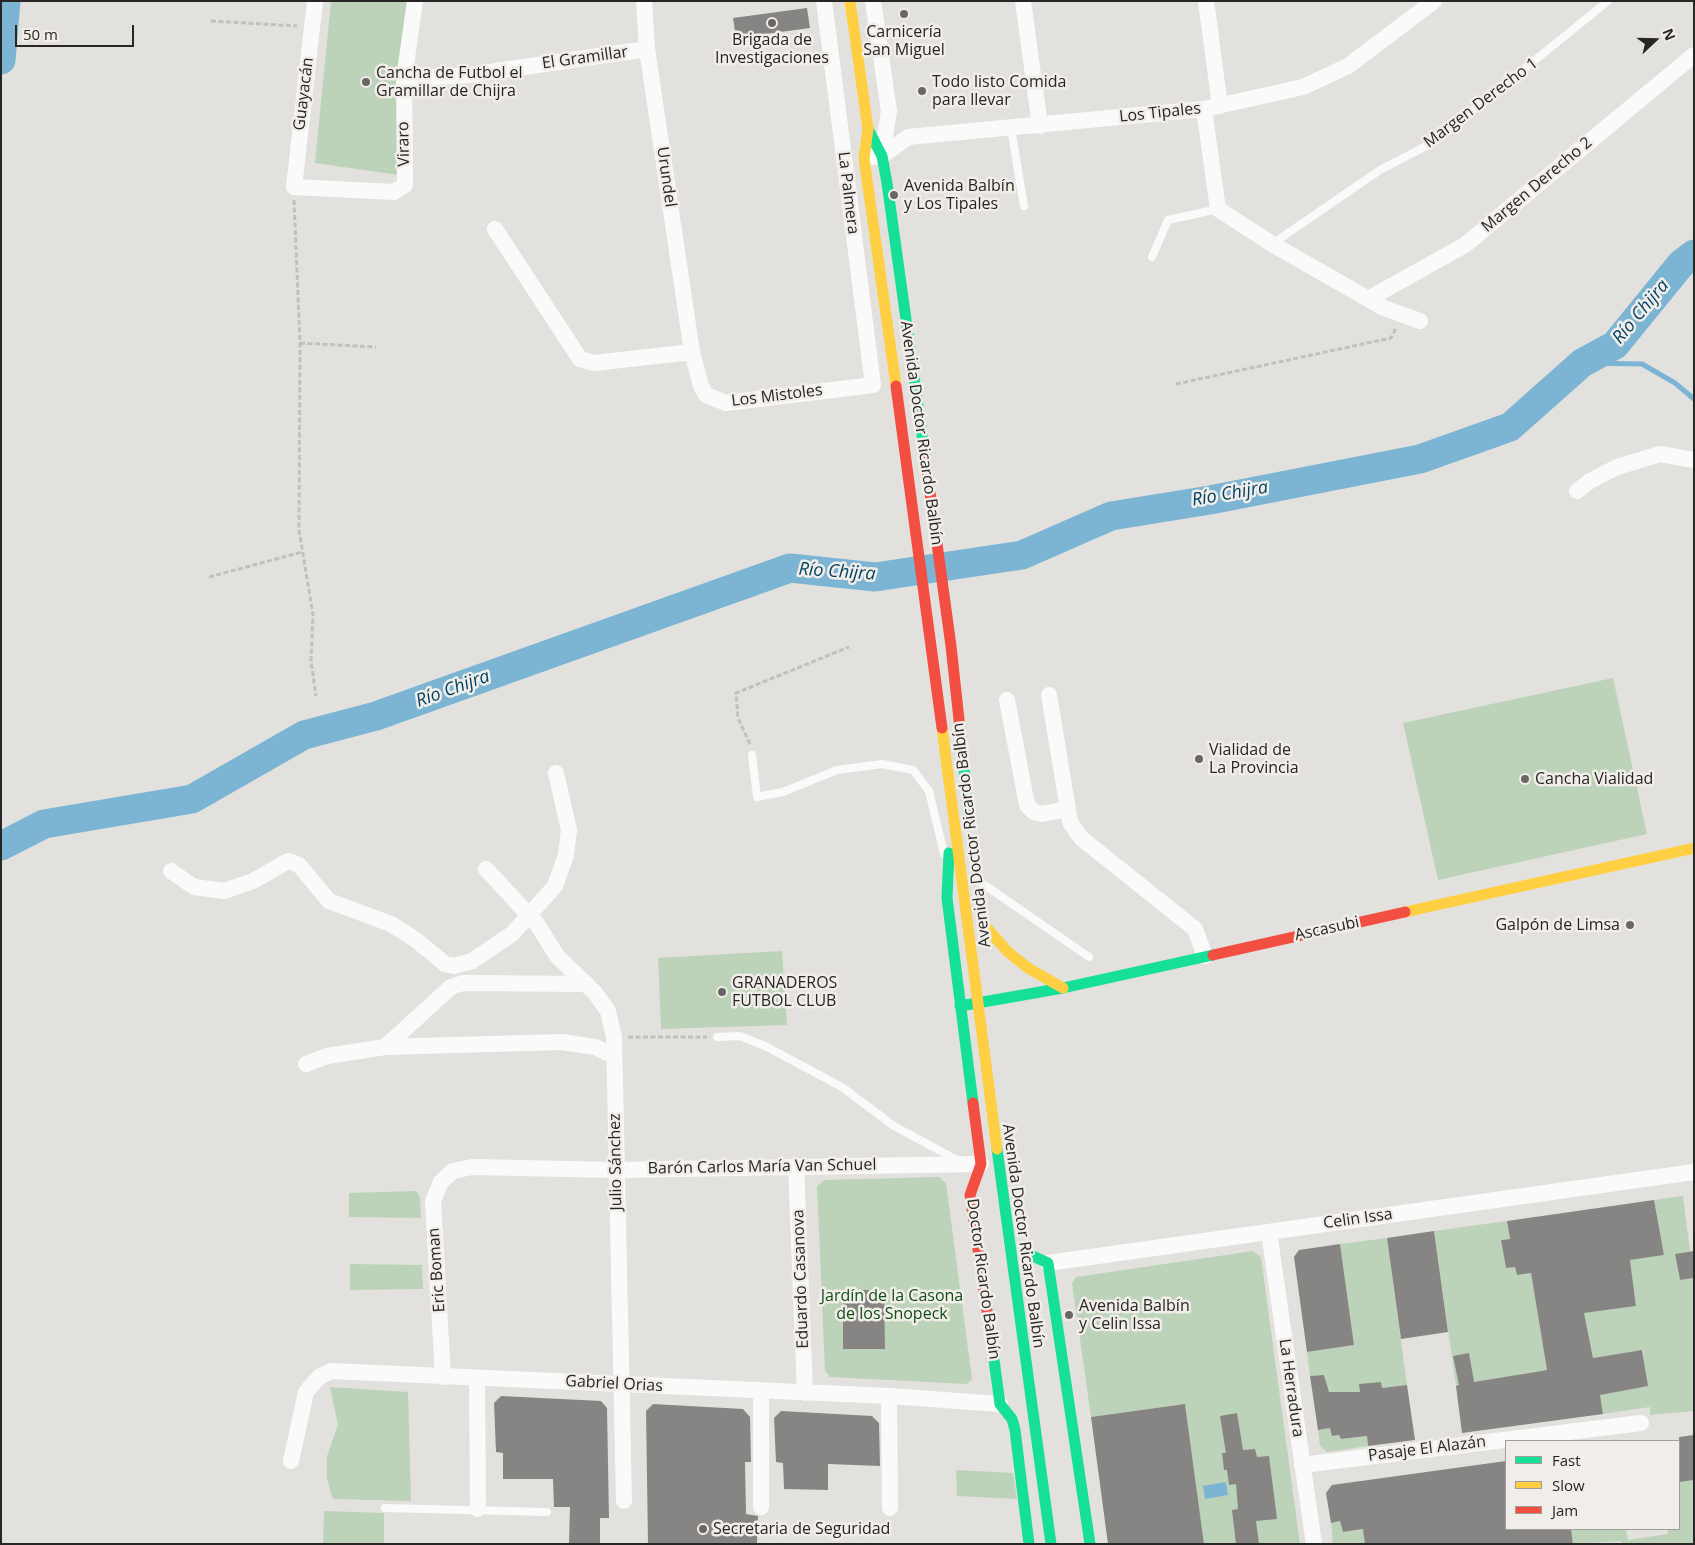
<!DOCTYPE html>
<meta charset="utf-8">
<style>
body{margin:0}
#map{position:relative;width:1695px;height:1545px;overflow:hidden;background:#e3e1de;font-family:"Open Sans",sans-serif}
canvas{display:block}
.frame{position:absolute;inset:0;border:2px solid #272624;pointer-events:none}
.legend{position:absolute;left:1505px;top:1440px;width:175px;height:90px;box-sizing:border-box;background:#f1eeea;border:1px solid #a09e9b;margin:0;padding:6px 9px;list-style:none;font-size:15px;color:#272624}
.legend li{display:flex;align-items:center;gap:10px;height:25px}
.legend b{width:25px;border:1px solid #a09e9b}
.north{position:absolute;left:1630px;top:15px;width:50px;height:50px;-webkit-text-stroke:4px #f1eeea;paint-order:stroke;rotate:69deg;font-size:14px;font-weight:700;line-height:20px;text-align:center;color:#272624}
.north::after{content:'';display:block;margin:auto;width:18px;height:22px;background:#272624;clip-path:polygon(50% 0,100% 100%,50% 72%,0 100%)}
.scale{position:absolute;left:15px;top:25px;width:119px;height:22px;box-sizing:border-box;border:2px solid #272624;border-top:0;padding-left:6px;font-size:15px;line-height:18px;white-space:nowrap;color:#272624;-webkit-text-stroke:4px #f1eeea;paint-order:stroke}
</style>
<div id="map">
<canvas width="1695" height="1545"></canvas>
<div class="frame"></div>
<ul class="legend">
<li><b style="height:6px;background:#16e098"></b>Fast</li>
<li><b style="height:6px;background:#ffcf43"></b>Slow</li>
<li><b style="height:6px;background:#f24e42"></b>Jam</li>
</ul>
<div class="north">N</div>
<div class="scale">50 m</div>
</div>
<script>
const g = document.querySelector('canvas').getContext('2d');
g.lineJoin = 'round';
function paint(path, color) { g.fillStyle = color; g.fill(path, 'evenodd'); }
const poly = rows => new Path2D(rows.map(r => 'M' + r).join(''));
function stroke(path, color, width, dash) { g.strokeStyle = color; g.lineWidth = width; g.lineCap = dash ? 'butt' : 'round'; g.setLineDash(dash || []); g.stroke(path); }
function drawText(font, color, halo, rows, align = 'center') {
  g.font = font + ' "Open Sans",sans-serif'; g.lineWidth = 5; g.setLineDash([]); g.textBaseline = 'middle'; g.strokeStyle = halo; g.fillStyle = color; for (const [text, x, y, turn = 0] of rows) {
    g.save(); g.translate(x, y); g.rotate((+turn || 0) * Math.PI / 180); g.textAlign = isNaN(turn) ? turn : align; if (halo) g.strokeText(text, 0, 0); g.fillText(text, 0, 0); g.restore();
  }
}
paint(poly([
 [331,1,417,1,398,175,315,163],
 [1613,678,1647,834,1438,880,1403,723],
 [782,951,787,1025,661,1029,658,958],
 [939,1177,946,1183,972,1379,967,1384,830,1377,825,1371,817,1186,824,1180],
 [416,1191,420,1197,421,1218,349,1217,349,1193],
 [1683,1196,1690,1252,1675,1254,1680,1280,1694,1278,1694,1411,1650,1415,1650,1407,1603,1414,1599,1392,1647,1386,1643,1350,1593,1358,1584,1313,1636,1306,1630,1260,1664,1255,1654,1200],
 [1507,1221,1510,1239,1501,1240,1506,1268,1515,1267,1517,1275,1531,1273,1547,1370,1519,1374,1520,1385,1502,1377,1456,1386,1434,1231],
 [1387,1238,1407,1385,1382,1388,1362,1404,1329,1392,1324,1375,1310,1376,1307,1352,1354,1345,1340,1244],
 [1253,1251,1261,1257,1300,1544,1204,1544,1185,1404,1091,1417,1072,1283,1076,1277],
 [350,1264,422,1265,423,1289,350,1290],
 [330,1387,408,1392,411,1501,333,1499,327,1479,327,1456,338,1425],
 [1330,1428,1332,1436,1339,1435,1341,1439,1367,1436,1368,1446,1327,1452,1320,1446,1318,1430],
 [956,1470,1013,1473,1017,1499,957,1496],
 [1694,1480,1694,1544,1621,1544,1621,1541,1573,1544,1571,1529,1626,1529,1628,1540,1668,1534,1667,1529,1679,1529,1679,1482],
 [324,1511,384,1513,384,1544,323,1544],
 [1340,1521,1343,1532,1379,1527,1365,1544,1333,1544,1331,1523]
]), '#bcd3b9');
paint(poly([
 [1226,1482,1228,1495,1205,1499,1203,1486]
]), '#7cb4d4');
stroke(poly([
 [1582,363,1642,364,1675,383,1694,399]
]), '#7cb4d4', 5);
stroke(poly([
 [1,60,6,1],
 [1,846,44,824,192,799,304,735,376,716,790,568,875,577,1022,555,1111,516,1210,500,1420,459,1510,427,1582,363,1615,345,1681,264,1694,254]
]), '#7cb4d4', 29);
paint(poly([
 [807,8,810,28,736,38,733,18],
 [1654,1200,1664,1255,1630,1260,1636,1306,1584,1313,1593,1358,1642,1350,1648,1386,1600,1395,1603,1414,1462,1433,1456,1386,1459,1385,1453,1356,1469,1353,1474,1382,1547,1370,1531,1273,1517,1275,1515,1267,1506,1268,1501,1240,1510,1239,1507,1221],
 [1434,1231,1448,1332,1401,1339,1387,1238],
 [1340,1244,1354,1345,1307,1352,1294,1257,1299,1250],
 [1694,1251,1694,1278,1680,1280,1675,1254],
 [843,1290,884,1290,885,1349,843,1349],
 [1324,1375,1329,1392,1360,1392,1359,1384,1381,1382,1382,1388,1407,1385,1415,1440,1368,1446,1367,1436,1341,1439,1339,1435,1332,1436,1330,1428,1318,1430,1310,1376],
 [501,1396,601,1401,607,1408,609,1518,600,1518,600,1544,569,1544,570,1507,554,1507,553,1479,503,1479,503,1453,496,1452,494,1403],
 [653,1404,743,1409,750,1417,751,1462,745,1462,746,1514,758,1516,757,1544,648,1544,646,1411],
 [1185,1404,1204,1544,1108,1544,1091,1417],
 [781,1411,872,1416,879,1423,880,1466,828,1464,828,1490,784,1489,783,1463,776,1462,774,1418],
 [1237,1413,1243,1450,1255,1449,1257,1457,1269,1456,1277,1519,1256,1521,1259,1544,1236,1544,1232,1510,1238,1509,1236,1484,1229,1485,1227,1470,1224,1470,1222,1453,1226,1453,1220,1416],
 [1694,1435,1694,1480,1679,1482,1679,1437],
 [1506,1461,1506,1529,1571,1529,1573,1544,1365,1544,1363,1529,1343,1532,1340,1521,1331,1523,1326,1493,1332,1485]
]), '#868583');
stroke(poly([
 [211,21,297,26],
 [294,200,300,343,299,530,313,615,311,661,316,696],
 [300,343,376,347],
 [1176,384,1391,338,1396,328],
 [209,577,302,552],
 [750,744,738,718,736,693,849,647],
 [628,1037,707,1037]
]), '#c0c0bf', 3, [5, 2.5]);
stroke(poly([
 [1011,128,1024,206],
 [1272,244,1380,170,1434,142,1608,1],
 [1152,257,1168,220,1218,209],
 [752,755,757,797,783,792,837,770,882,764,913,770,929,791,944,854],
 [976,879,1089,957],
 [717,1037,740,1036,765,1046,842,1087,894,1126,959,1161],
 [385,1508,547,1512]
]), '#fbfafa', 8);
stroke(poly([
 [315,1,294,187,394,192,405,185,404,79,415,1],
 [644,1,647,49,692,352],
 [873,1,889,111,882,156],
 [1023,1,1040,126],
 [1206,1,1220,106],
 [404,79,469,75,647,49],
 [1204,109,1218,209,1272,244,1384,308,1420,321],
 [871,157,882,156,908,137,1204,109,1303,87,1348,66,1434,1],
 [495,229,580,359,594,363,692,352,701,386,706,395,726,403,873,385,824,1],
 [1368,299,1465,245,1694,55],
 [1577,491,1590,481,1617,467,1660,454,1694,460],
 [1049,695,1070,822,1081,838,1195,929,1205,956],
 [1007,700,1027,805,1034,812,1042,814,1067,809],
 [486,869,537,924,557,956,595,993,608,1011,614,1037,624,1501],
 [171,871,194,887,224,891,253,881,288,861,299,865,329,901,391,924,416,940,445,964,454,966,472,961,512,934,555,886,566,855,569,830,556,773],
 [385,1047,451,987,463,983,587,984],
 [306,1064,327,1056,385,1047,562,1042,595,1047,614,1056],
 [796,1166,805,1393],
 [1269,1232,1314,1544],
 [1048,1263,1694,1172],
 [443,1377,433,1201,441,1182,453,1171,472,1167,616,1170,981,1164],
 [477,1378,478,1509],
 [889,1396,890,1508],
 [291,1461,306,1392,319,1377,331,1371,889,1396,1000,1404],
 [1302,1465,1641,1423],
 [761,1507,761,1391]
]), '#fbfafa', 16);
stroke(poly([
 [868,129,882,156,887,183,925,456],
 [961,738,969,819],
 [949,853,947,898,973,1103],
 [960,1006,1063,988,1213,955],
 [997,1149,1051,1544],
 [1024,1252,1048,1263,1090,1544],
 [992,1345,1000,1404,1012,1419,1015,1430,1029,1544]
]), '#16e098', 11);
stroke(poly([
 [850,1,868,129,864,158,896,386],
 [942,728,997,1149],
 [1405,912,1694,848],
 [983,924,1008,952,1028,968,1063,988]
]), '#ffcf43', 11);
stroke(poly([
 [896,386,942,728],
 [925,456,951,646,961,738],
 [1213,955,1405,912],
 [973,1103,981,1164,970,1195,992,1345]
]), '#f24e42', 11);
for (const [x, y, r, color] of [
 [904,14,5,"#696765"],
 [772,23,5,"#696765"],
 [366,82,5,"#696765"],
 [922,91,5,"#696765"],
 [894,195,5,"#696765"],
 [1199,759,5,"#696765"],
 [1525,779,5,"#696765"],
 [1630,925,5,"#696765"],
 [722,992,5,"#696765"],
 [1069,1315,5,"#696765"],
 [703,1529,5,"#696765"]
]) { const dot = new Path2D(); dot.arc(x, y, r, 0, 2 * Math.PI); g.fillStyle = color; g.fill(dot); stroke(dot, '#f1eeea', 2); }
drawText('16px', '#272624', '#f1eeea', [
 ["Carnicería",904,32,"center"],
 ["San Miguel",904,50,"center"],
 ["Brigada de",772,40,"center"],
 ["Investigaciones",772,58,"center"],
 ["Cancha de Futbol el",376,73],
 ["Gramillar de Chijra",376,91],
 ["Todo listo Comida",932,82],
 ["para llevar",932,100],
 ["Avenida Balbín",904,186],
 ["y Los Tipales",904,204],
 ["Vialidad de",1209,750],
 ["La Provincia",1209,768],
 ["Cancha Vialidad",1535,779],
 ["Galpón de Limsa",1620,925,"right"],
 ["GRANADEROS",732,983],
 ["FUTBOL CLUB",732,1001],
 ["Avenida Balbín",1079,1306],
 ["y Celin Issa",1079,1324],
 ["Secretaria de Seguridad",713,1529]
], 'left');
drawText('16px', '#272624', '#f1eeea', [
 ["El Gramillar",585,58,-8],
 ["Guayacán",304,94,-83],
 ["Margen Derecho 1",1481,103,-37],
 ["Los Tipales",1160,113,-6],
 ["Viraro",404,144,-91],
 ["Urundel",666,177,82],
 ["Margen Derecho 2",1537,185,-40],
 ["La Palmera",848,193,83],
 ["Los Mistoles",777,396,-7],
 ["Avenida Doctor Ricardo Balbín",921,433,82],
 ["Avenida Doctor Ricardo Balbín",972,835,-97],
 ["Ascasubi",1327,929,-12],
 ["Julio Sánchez",616,1162,-91],
 ["Barón Carlos María Van Schuel",762,1167,-1],
 ["Celin Issa",1358,1219,-8],
 ["Avenida Doctor Ricardo Balbín",1023,1236,82],
 ["Eric Boman",437,1270,-94],
 ["Eduardo Casanova",801,1279,-92],
 ["Doctor Ricardo Balbín",983,1279,82],
 ["Gabriel Orias",614,1384,3],
 ["La Herradura",1291,1388,82],
 ["Pasaje El Alazán",1427,1449,-7]
]);
drawText('16px', '#0d4e15', '#f1eeea', [
 ["Jardín de la Casona",892,1296],
 ["de los Snopeck",892,1314]
]);
drawText('italic 18px', '#004363', '#f1eeea', [
 ["Río Chijra",1641,312,-50],
 ["Río Chijra",1230,494,-10],
 ["Río Chijra",837,572,4],
 ["Río Chijra",453,689,-20]
]);
</script>
